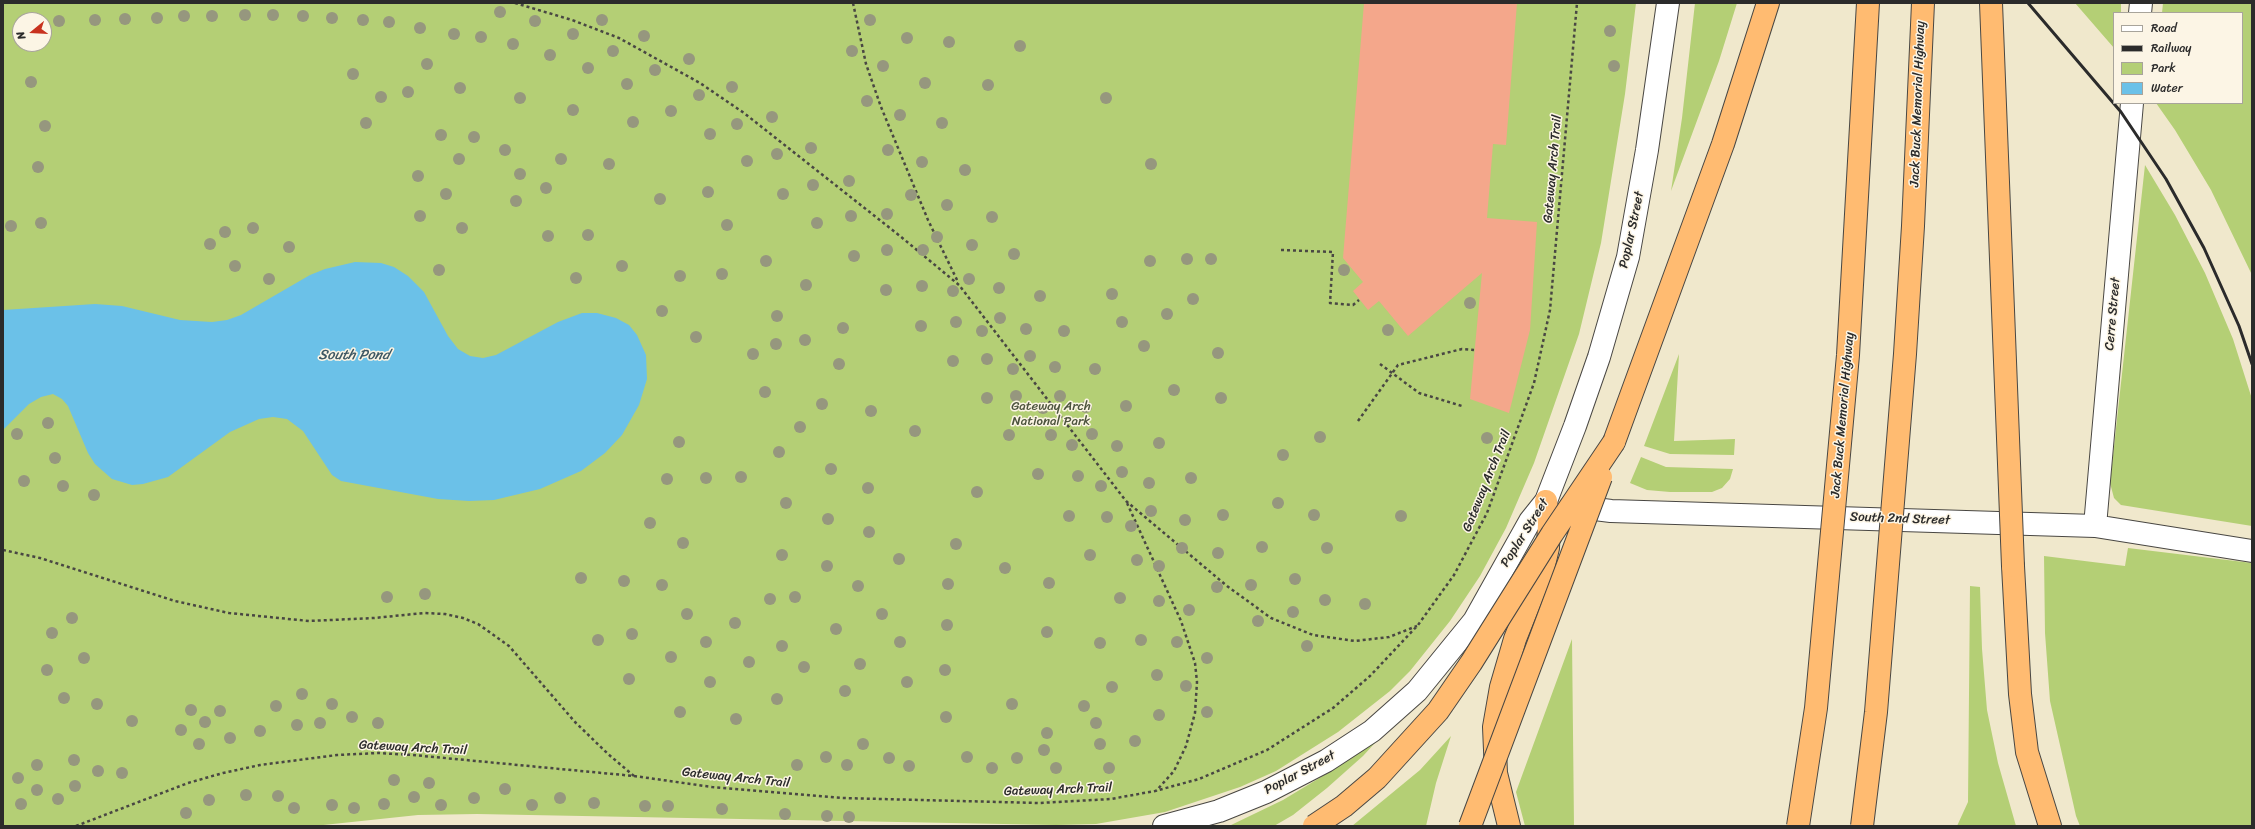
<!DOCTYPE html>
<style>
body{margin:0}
#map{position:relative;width:2255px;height:829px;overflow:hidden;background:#f0e8cc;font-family:Sriracha,sans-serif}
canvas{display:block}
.frame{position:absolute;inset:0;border:4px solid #2b2b2b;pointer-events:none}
.legend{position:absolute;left:2113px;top:12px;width:130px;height:92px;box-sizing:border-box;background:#fcf5e5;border:1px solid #a8a49b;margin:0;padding:5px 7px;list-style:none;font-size:12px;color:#2b2b2b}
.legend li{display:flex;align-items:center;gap:8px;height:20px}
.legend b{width:20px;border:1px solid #a8a49b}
.north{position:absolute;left:12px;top:12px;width:40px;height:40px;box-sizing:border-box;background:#fcf5e5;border:1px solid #a8a49b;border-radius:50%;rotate:252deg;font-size:11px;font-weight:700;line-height:16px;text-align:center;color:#2b2b2b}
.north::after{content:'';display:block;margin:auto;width:14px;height:18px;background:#c8321e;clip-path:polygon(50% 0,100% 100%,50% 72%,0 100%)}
</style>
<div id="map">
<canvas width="2255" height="829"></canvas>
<div class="frame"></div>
<ul class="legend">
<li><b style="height:5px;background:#fff"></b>Road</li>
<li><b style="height:5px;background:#2b2b2b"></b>Railway</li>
<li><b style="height:11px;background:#b4cf75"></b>Park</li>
<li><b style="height:11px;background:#6bc1e8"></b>Water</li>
</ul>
<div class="north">N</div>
</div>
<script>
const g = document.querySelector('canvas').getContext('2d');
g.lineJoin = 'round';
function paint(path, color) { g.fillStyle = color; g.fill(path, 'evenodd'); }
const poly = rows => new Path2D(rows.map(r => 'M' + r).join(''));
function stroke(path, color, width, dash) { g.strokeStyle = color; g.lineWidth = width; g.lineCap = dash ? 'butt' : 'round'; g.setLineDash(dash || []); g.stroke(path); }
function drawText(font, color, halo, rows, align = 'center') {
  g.font = font + ' Sriracha,sans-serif'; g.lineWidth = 3; g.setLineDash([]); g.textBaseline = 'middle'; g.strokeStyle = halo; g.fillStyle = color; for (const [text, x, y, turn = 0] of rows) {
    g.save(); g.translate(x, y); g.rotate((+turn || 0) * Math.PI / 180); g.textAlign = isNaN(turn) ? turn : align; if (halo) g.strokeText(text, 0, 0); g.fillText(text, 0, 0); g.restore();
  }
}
paint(poly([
 [3,3,1636,3,1625,94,1601,243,1579,334,1534,463,1506,528,1480,576,1450,621,1410,671,1390,691,1338,732,1276,771,1240,787,1165,812,1096,824,1056,825,477,814,418,815,314,826,3,826],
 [20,20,44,20,44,44,20,44],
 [1695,3,1737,3,1719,61,1671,191,1682,118],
 [2075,3,2121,3,2121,13,2114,13,2114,48],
 [2163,3,2252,3,2252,275,2211,190,2175,130,2156,103,2242,103,2242,13,2162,13],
 [2145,165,2175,215,2205,273,2233,339,2252,399,2252,526,2121,505,2114,498,2110,483],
 [1679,354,1674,441,1735,439,1734,455,1670,454,1644,446],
 [1641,457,1666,467,1733,469,1730,479,1722,488,1712,492,1670,492,1647,490,1630,483],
 [2128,548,2252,563,2252,826,2080,826,2076,816,2050,701,2045,633,2044,556,2125,566],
 [1970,586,1980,587,1982,649,1987,710,1998,763,2016,826,1957,826,1968,802],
 [1572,639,1574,826,1525,826,1516,792],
 [1395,721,1363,756,1327,788,1293,815,1274,826,1229,826,1283,800,1331,771],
 [1451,736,1436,783,1426,826,1352,826,1420,770]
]), '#b4cf75');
paint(poly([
 [355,262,381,263,394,267,408,276,424,292,448,336,458,349,470,356,483,358,496,355,558,322,582,313,597,313,616,318,629,325,637,335,646,355,647,379,639,405,622,435,605,453,581,471,540,489,494,500,469,501,438,499,341,481,332,475,303,431,287,419,273,417,259,419,230,432,168,477,143,484,132,485,112,479,95,464,88,453,68,406,62,399,53,394,41,397,29,404,3,430,3,310,95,304,122,306,180,320,212,322,227,320,241,315,310,275,325,269]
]), '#6bc1e8');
paint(poly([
 [1364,3,1517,3,1506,145,1493,144,1487,218,1537,222,1530,330,1509,413,1470,399,1482,273,1408,336,1379,301,1368,310,1353,291,1363,282,1343,258]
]), '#f4a78b');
const minor = poly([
 [2140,13,2141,3],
 [1571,506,1611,511,2095,526,2252,551],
 [2095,526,2132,103],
 [1164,826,1219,811,1266,792,1326,761,1372,731,1417,691,1474,621,1530,521,1546,501,1575,426,1599,357,1628,257,1647,150,1668,3]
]);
const highway = poly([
 [1614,442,1723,144,1768,3],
 [2013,566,2020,694,2027,752,2050,826],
 [1509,826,1496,773,1494,727,1501,687,1515,639,1543,569,1548,548,1549,523,1546,501]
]);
stroke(minor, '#494743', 24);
stroke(highway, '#494743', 24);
stroke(poly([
 [515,3,572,20,619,38,700,83,744,113,900,236,959,285,1126,501,1227,586,1271,618,1313,635,1355,641,1389,637,1417,626],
 [853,3,866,64,881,107,928,220,958,282],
 [1281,250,1333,252,1330,303,1353,305,1359,300],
 [1380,364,1419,393,1462,406],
 [1358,421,1398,365,1462,349,1474,350],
 [1127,503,1181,621,1195,663,1197,682,1195,713,1186,746,1174,771,1156,791],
 [3,550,40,558,175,601,229,613,309,621,374,618,424,613,445,614,463,618,478,624,509,646,575,722,608,754,634,776],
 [76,826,188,783,223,773,260,765,337,755,378,753,413,755,634,776,712,787,842,798,1039,803,1111,799,1155,791,1199,779,1267,750,1333,708,1370,676,1418,625,1454,575,1487,513,1534,383,1550,310,1577,3]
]), '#494743', 2.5, [3, 3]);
stroke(minor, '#fff', 22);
stroke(highway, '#ffbb71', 22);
stroke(poly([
 [2028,3,2121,112,2166,179,2204,248,2239,326,2252,364]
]), '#2b2b2b', 3);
const highwayBridge = poly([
 [1991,3,2013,566],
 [1314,826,1344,806,1377,778,1438,711,1471,663,1552,534,1614,442],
 [1470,826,1601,477],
 [1798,826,1816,708,1848,355,1868,3],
 [1862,826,1876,712,1905,354,1913,226,1923,3]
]);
stroke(highwayBridge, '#494743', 24, []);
stroke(highwayBridge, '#ffbb71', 22);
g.fillStyle = '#96977e';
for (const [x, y] of [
 [500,12],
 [245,15],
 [273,15],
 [184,16],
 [212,16],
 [303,16],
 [157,18],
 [332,18],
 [125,19],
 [95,20],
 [363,20],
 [602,20],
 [870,20],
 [59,21],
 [535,21],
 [389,22],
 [420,28],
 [1610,31],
 [454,34],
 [573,34],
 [644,36],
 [481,37],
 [907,38],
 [949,42],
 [513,44],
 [1020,46],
 [613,51],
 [852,51],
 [550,55],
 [689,59],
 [427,64],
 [883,66],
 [1614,66],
 [588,68],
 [655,70],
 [353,74],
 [31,82],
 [925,83],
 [627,84],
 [988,85],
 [732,87],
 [460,88],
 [408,92],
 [699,95],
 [381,97],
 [520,98],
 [1106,98],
 [867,101],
 [573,110],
 [671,111],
 [900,115],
 [772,117],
 [633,122],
 [366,123],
 [942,123],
 [737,124],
 [45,126],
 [710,134],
 [441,135],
 [474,137],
 [811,148],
 [505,150],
 [888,150],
 [777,154],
 [459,159],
 [561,159],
 [747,161],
 [922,162],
 [609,164],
 [1151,164],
 [38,167],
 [965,170],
 [520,174],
 [418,176],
 [849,181],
 [813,185],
 [546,188],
 [708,192],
 [446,194],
 [783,194],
 [911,195],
 [660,199],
 [516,201],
 [947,205],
 [887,214],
 [420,216],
 [851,216],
 [992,217],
 [41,223],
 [817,223],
 [727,225],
 [11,226],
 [253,228],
 [462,228],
 [225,232],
 [588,235],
 [548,236],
 [937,237],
 [210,244],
 [972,245],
 [289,247],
 [887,250],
 [923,250],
 [1014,254],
 [854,256],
 [1187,259],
 [1211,259],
 [766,261],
 [1150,261],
 [235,266],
 [622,266],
 [439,270],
 [1344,270],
 [722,274],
 [680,276],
 [576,278],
 [269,279],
 [969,279],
 [806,285],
 [922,286],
 [999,288],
 [886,290],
 [953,291],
 [1112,294],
 [1040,296],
 [1193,299],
 [1470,303],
 [662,311],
 [1167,314],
 [777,316],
 [1000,318],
 [956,322],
 [1122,322],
 [921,326],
 [843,328],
 [1026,329],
 [1388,330],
 [982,331],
 [1064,331],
 [696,337],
 [805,340],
 [776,344],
 [1144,346],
 [1218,353],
 [753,354],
 [1030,356],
 [987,359],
 [953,361],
 [839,364],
 [1055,367],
 [1013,369],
 [1095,369],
 [1174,390],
 [765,392],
 [1016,396],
 [1060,396],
 [987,398],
 [1221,398],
 [822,404],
 [1126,406],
 [1086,407],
 [1043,408],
 [871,411],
 [48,423],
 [800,427],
 [915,431],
 [17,434],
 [1092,434],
 [1009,435],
 [1051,435],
 [1320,437],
 [1487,438],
 [679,442],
 [1159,443],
 [1072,445],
 [1117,446],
 [779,452],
 [1283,455],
 [55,458],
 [831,469],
 [1122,472],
 [1038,474],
 [1078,476],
 [741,477],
 [706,478],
 [1191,478],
 [667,479],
 [24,481],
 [1149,483],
 [63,486],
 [1101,486],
 [868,488],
 [977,492],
 [94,495],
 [786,503],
 [1278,503],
 [1151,511],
 [1223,515],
 [1314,515],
 [1069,516],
 [1401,516],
 [1107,517],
 [828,519],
 [1185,520],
 [650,523],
 [1131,526],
 [869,532],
 [683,543],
 [956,544],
 [1262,547],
 [1182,548],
 [1327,548],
 [1218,553],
 [782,555],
 [1090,555],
 [899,559],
 [1137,560],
 [827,566],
 [1159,566],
 [1005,568],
 [581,578],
 [1295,579],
 [624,581],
 [1049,583],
 [948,584],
 [662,585],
 [1251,585],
 [858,586],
 [1217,587],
 [425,594],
 [387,597],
 [795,597],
 [1120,598],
 [770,599],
 [1325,600],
 [1159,601],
 [1365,604],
 [1189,610],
 [1293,612],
 [687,614],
 [882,614],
 [72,618],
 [1258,621],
 [735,623],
 [947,625],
 [836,629],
 [1047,632],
 [52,633],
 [632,634],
 [598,640],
 [1141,640],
 [706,642],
 [900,642],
 [1177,642],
 [1100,643],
 [782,646],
 [1307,646],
 [671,657],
 [84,658],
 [1207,658],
 [749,662],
 [860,664],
 [804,667],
 [47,670],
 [945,670],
 [1157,675],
 [629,679],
 [710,682],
 [907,682],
 [1186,686],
 [1112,687],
 [845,691],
 [302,694],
 [64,698],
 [777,699],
 [97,704],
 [332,704],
 [1012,704],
 [276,706],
 [1084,706],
 [191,710],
 [220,711],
 [680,712],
 [1207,712],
 [1159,715],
 [352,717],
 [946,717],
 [736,719],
 [132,721],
 [205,722],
 [320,723],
 [378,723],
 [1096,723],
 [297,725],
 [181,730],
 [260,731],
 [1047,733],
 [230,738],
 [1135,741],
 [199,744],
 [863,744],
 [1100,744],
 [1044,750],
 [826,757],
 [967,757],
 [889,758],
 [1017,758],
 [74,760],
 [37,765],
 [797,765],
 [847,765],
 [909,766],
 [992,768],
 [1056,768],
 [1109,768],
 [98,771],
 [122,773],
 [18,778],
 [394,780],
 [429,783],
 [75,786],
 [505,789],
 [37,790],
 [246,795],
 [278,796],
 [414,797],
 [474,798],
 [560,798],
 [58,799],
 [209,800],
 [594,803],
 [21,804],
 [384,804],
 [332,805],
 [441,805],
 [532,805],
 [645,806],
 [668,806],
 [294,808],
 [354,808],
 [722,809],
 [186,813],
 [785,814],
 [827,816],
 [849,817]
]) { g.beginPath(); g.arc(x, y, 6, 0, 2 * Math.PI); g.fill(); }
drawText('13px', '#2b2b2b', '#fcf5e5', [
 ["Jack Buck Memorial Highway",1918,104,-88],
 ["Gateway Arch Trail",1553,169,-85],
 ["Poplar Street",1632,230,-78],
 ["Cerre Street",2113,314,-85],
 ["Jack Buck Memorial Highway",1843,415,-85],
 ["Gateway Arch Trail",1487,481,-68],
 ["South 2nd Street",1900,519,2],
 ["Poplar Street",1525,533,-58],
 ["Gateway Arch Trail",413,748,3],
 ["Poplar Street",1300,773,-28],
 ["Gateway Arch Trail",736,778,6],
 ["Gateway Arch Trail",1058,790,-2]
]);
drawText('13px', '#4d543e', '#fcf5e5', [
 ["Gateway Arch",1051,407],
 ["National Park",1051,422]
]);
drawText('italic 14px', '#3e5864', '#fcf5e5', [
 ["South Pond",354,355]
]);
</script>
